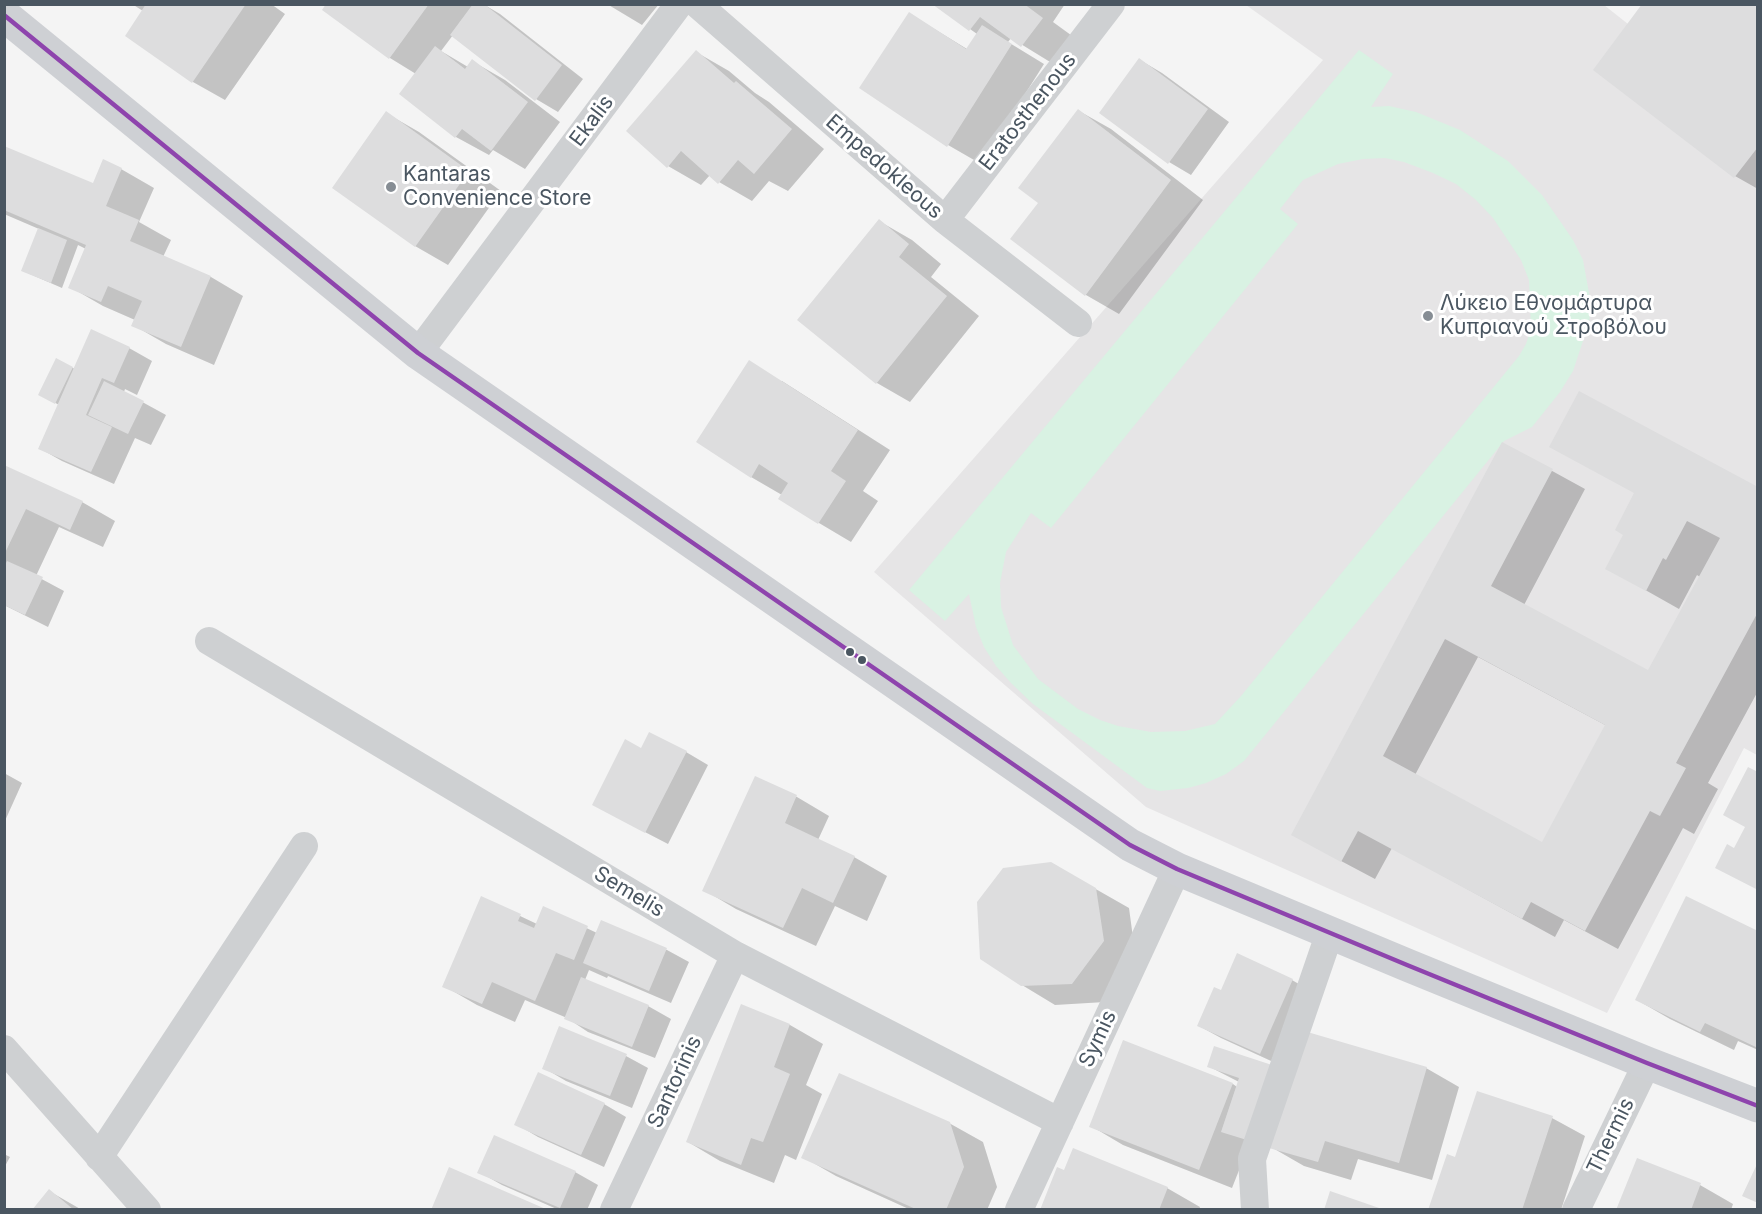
<!DOCTYPE html>
<meta charset="utf-8">
<style>
body{margin:0}
#map{position:relative;width:1762px;height:1214px;overflow:hidden;background:#f4f4f4;font-family:Inter,sans-serif}
canvas{display:block}
.frame{position:absolute;inset:0;border:6px solid #4a5661;pointer-events:none}
</style>
<div id="map">
<canvas width="1762" height="1214"></canvas>
<div class="frame"></div>
</div>
<script>
const g = document.querySelector('canvas').getContext('2d');
g.lineJoin = 'round';
function paint(path, color) { g.fillStyle = color; g.fill(path, 'evenodd'); }
const poly = rows => new Path2D(rows.map(r => 'M' + r).join(''));
function stroke(path, color, width, dash) { g.strokeStyle = color; g.lineWidth = width; g.lineCap = dash ? 'butt' : 'round'; g.setLineDash(dash || []); g.stroke(path); }
function drawText(font, color, halo, rows, align = 'center') {
  g.font = font + ' Inter,sans-serif'; g.lineWidth = 6; g.setLineDash([]); g.textBaseline = 'middle'; g.strokeStyle = halo; g.fillStyle = color; for (const [text, x, y, turn = 0] of rows) {
    g.save(); g.translate(x, y); g.rotate((+turn || 0) * Math.PI / 180); g.textAlign = isNaN(turn) ? turn : align; if (halo) g.strokeText(text, 0, 0); g.fillText(text, 0, 0); g.restore();
  }
}
paint(poly([
 [1246,5,1604,5,1628,24,1757,5,1757,755,1744,748,1607,1013,1146,807,874,572,1323,60]
]), '#e6e5e6');
paint(poly([
 [1359,50,1393,74,1371,107,1389,106,1416,112,1460,130,1508,161,1542,195,1573,240,1583,260,1591,304,1589,323,1573,371,1560,392,1532,427,1504,441,1244,761,1226,774,1206,783,1188,788,1160,791,1147,788,1033,704,1011,683,996,666,984,647,976,627,969,594,945,621,909,590],
 [1385,158,1404,162,1433,173,1456,184,1476,200,1493,218,1521,260,1529,280,1531,329,1526,344,1519,356,1241,696,1215,724,1185,731,1151,732,1118,726,1100,720,1078,709,1038,679,1013,645,1001,607,1000,583,1006,552,1031,513,1051,528,1298,224,1280,209,1303,180,1338,164,1363,159]
]), '#d9f2e3');
paint(poly([
 [132,4,271,4,285,14,225,100,193,82,143,11],
 [328,4,483,4,500,14,583,79,558,112,536,99,453,35,441,51,468,67,472,61,505,80,560,122,525,169,493,150,489,155,456,137,416,74,390,58,324,10],
 [607,4,659,4,642,25],
 [935,4,1065,4,1053,22,1075,38,1055,65,1011,38,1008,42,1044,64,981,164,948,145,861,87,910,14,967,49,977,34],
 [1758,4,1758,189,1735,176],
 [696,52,729,71,755,93,769,102,824,149,788,191,769,181,752,201,719,182,710,175,701,185,668,166,628,131],
 [1140,60,1162,73,1229,122,1191,175,1169,162],
 [1079,111,1111,129,1203,200,1119,314,1086,295,1040,202],
 [386,113,419,132,501,191,448,265,415,246],
 [4,147,93,185,121,169,154,188,139,222,171,240,163,257,211,277,243,296,214,365,166,344,133,325,135,320,103,306,70,287,86,249,78,245,62,288,23,271,39,229,4,214],
 [879,221,912,240,941,264,931,277,979,316,910,402,877,383,799,320],
 [129,348,152,361,137,395,125,389,124,392,166,415,151,445,135,438,114,484,62,461,39,448,59,405,40,394,57,360,75,369],
 [782,381,890,450,863,491,878,501,851,542,819,523,782,495,751,477],
 [1503,444,1585,489,1524,605,1649,672,1700,577,1697,575,1679,609,1640,587,1625,535,1758,489,1758,691,1708,783,1718,789,1694,834,1683,828,1618,949,1564,920,1555,937,1392,848,1375,879,1326,853],
 [1478,657,1607,726,1543,844,1415,775],
 [4,466,82,502,115,521,103,547,59,527,36,576,64,591,48,627,4,605],
 [686,752,708,765,668,844,616,817],
 [4,773,22,783,4,823],
 [756,778,797,797,829,816,818,840,854,857,887,876,867,921,835,906,816,946,736,909,704,890],
 [1050,863,1129,908,1136,960,1105,1002,1055,1005,1022,985],
 [482,898,537,924,544,908,597,933,602,922,667,950,689,962,671,1003,608,976,607,978,589,970,585,980,648,1006,671,1019,655,1058,588,1032,567,1018,525,1000,515,1022,477,1005,444,986],
 [1758,933,1758,1050,1738,1041,1734,1050,1670,1019,1637,1000],
 [1292,980,1314,993,1282,1066,1221,1038,1199,1026,1221,992],
 [742,1006,790,1025,823,1044,806,1085,822,1094,796,1160,785,1155,774,1183,720,1161,688,1142],
 [626,1056,648,1068,632,1108,566,1081,544,1068],
 [1208,1066,1426,1068,1459,1087,1432,1180,1358,1159,1351,1180,1304,1166,1271,1147,1249,1145,1232,1188,1123,1145,1091,1126,1233,1084,1237,1087,1239,1082],
 [604,1104,626,1117,604,1167,538,1137,516,1124],
 [1552,1118,1585,1136,1561,1210,1430,1210],
 [949,1123,983,1142,997,1187,987,1210,911,1210,836,1176,803,1157],
 [494,1137,575,1172,598,1185,587,1210,559,1210,502,1185,479,1172],
 [4,1154,10,1157,4,1168],
 [1637,1160,1700,1185,1733,1204,1731,1210,1618,1210],
 [1065,1171,1167,1188,1200,1207,1199,1210,1042,1210],
 [49,1191,82,1210,34,1210]
]), '#0003');
paint(poly([
 [146,4,246,4,192,83,125,36],
 [326,4,429,4,389,59,322,10],
 [473,4,484,4,562,65,535,101,450,35],
 [932,4,1024,4,1043,18,1021,47,980,17,969,31],
 [1642,4,1758,4,1758,147,1734,178,1593,70],
 [909,12,966,49,982,25,1012,44,947,147,859,88],
 [435,46,465,69,472,59,528,102,491,151,462,129,455,138,399,94],
 [696,50,734,83,736,81,792,129,754,174,738,160,718,184,681,151,667,168,626,131],
 [1139,58,1208,109,1168,164,1099,113],
 [1078,109,1171,180,1085,296,1010,239,1038,203,1018,188],
 [386,111,469,171,415,247,332,188],
 [4,146,93,183,103,159,122,168,106,206,139,220,130,241,211,276,181,347,131,326,142,301,108,286,101,302,68,288,86,245,4,210],
 [879,219,909,244,899,257,947,296,876,384,797,320],
 [38,228,67,240,51,283,21,271],
 [91,329,130,347,114,383,102,378,86,415,112,427,91,472,38,449],
 [56,358,73,367,55,404,38,395],
 [749,360,858,430,831,471,846,481,818,524,778,499,788,483,759,464,751,478,696,442],
 [104,381,144,401,128,434,88,415],
 [1579,391,1758,487,1758,612,1676,763,1686,768,1660,816,1650,811,1585,931,1531,902,1522,919,1358,831,1341,862,1291,835,1502,442,1553,469,1491,586,1648,670,1720,538,1687,521,1666,560,1663,558,1646,591,1605,569,1623,535,1615,530,1634,493,1549,447],
 [1445,639,1605,725,1542,842,1383,756],
 [4,465,83,501,70,530,26,509,4,555],
 [7,561,43,577,25,615,4,605,4,567],
 [649,732,687,751,645,833,592,805,625,739,641,748],
 [1748,767,1758,772,1758,890,1715,868,1727,844,1734,848,1745,827,1723,815],
 [755,776,797,795,785,823,855,856,833,903,802,888,783,928,702,891],
 [1051,862,1096,888,1104,941,1072,984,1021,986,980,959,977,902,1003,868],
 [481,896,521,914,518,921,534,928,543,906,588,926,574,960,556,953,535,1001,492,982,482,1004,442,987],
 [1686,896,1758,931,1758,1048,1705,1023,1700,1032,1635,1000],
 [601,920,667,948,649,991,583,963],
 [1237,953,1293,979,1260,1054,1197,1026,1214,987,1221,990],
 [581,977,649,1005,632,1047,564,1019],
 [741,1004,790,1024,774,1067,790,1074,763,1142,751,1138,741,1165,686,1142],
 [559,1026,627,1054,610,1096,542,1069],
 [1304,1031,1427,1067,1399,1163,1325,1141,1318,1162,1269,1148],
 [1123,1040,1233,1083,1199,1170,1089,1127],
 [1214,1046,1272,1065,1247,1140,1221,1132,1239,1078,1207,1067],
 [538,1072,605,1103,581,1155,514,1125],
 [839,1073,950,1122,964,1167,946,1210,918,1210,801,1158],
 [1477,1091,1553,1116,1522,1210,1428,1210,1447,1154,1455,1157],
 [494,1135,576,1171,560,1208,477,1173],
 [1073,1148,1168,1187,1159,1210,1040,1210,1057,1167,1064,1170],
 [1637,1158,1701,1183,1691,1210,1616,1210],
 [1758,1162,1758,1203,1742,1196],
 [449,1167,548,1210,431,1210],
 [49,1189,74,1210,32,1210],
 [1330,1191,1382,1209,1382,1210,1324,1210]
]), '#ddddde');
stroke(poly([
 [697,4,945,220,1078,323],
 [945,220,1111,4],
 [418,353,679,4],
 [209,641,735,955,1060,1122],
 [4,1049,147,1210],
 [99,1157,304,846],
 [614,1210,735,955],
 [1019,1210,1177,869],
 [1255,1210,1252,1159,1330,932],
 [1576,1210,1647,1063]
]), '#ced0d2', 28);
stroke(poly([
 [4,15,418,353,1130,845,1177,869,1407,965,1647,1063,1758,1106]
]), '#ced0d4', 33);
stroke(poly([
 [4,15,418,353,1130,845,1177,869,1407,965,1647,1063,1758,1106]
]), '#8e44ad', 4.5);
for (const [x, y, r, color] of [
 [391,187,6,"#868d94"],
 [1428,316,6,"#868d94"],
 [850,652,5,"#4a5661"],
 [862,660,5,"#4a5661"]
]) { const dot = new Path2D(); dot.arc(x, y, r, 0, 2 * Math.PI); g.fillStyle = color; g.fill(dot); stroke(dot, '#fff', 2); }
drawText('21px', '#4a5661', '#fff', [
 ["Eratosthenous",1028,112,-52],
 ["Ekalis",592,121,-53],
 ["Empedokleous",884,167,41],
 ["Semelis",629,892,31],
 ["Symis",1098,1039,-65],
 ["Santorinis",675,1082,-65],
 ["Thermis",1611,1136,-64]
]);
drawText('21px', '#4a5661', '#fff', [
 ["Kantaras",403,175],
 ["Convenience Store",403,199],
 ["Λύκειο Εθνομάρτυρα",1440,304],
 ["Κυπριανού Στροβόλου",1440,328]
], 'left');
</script>
